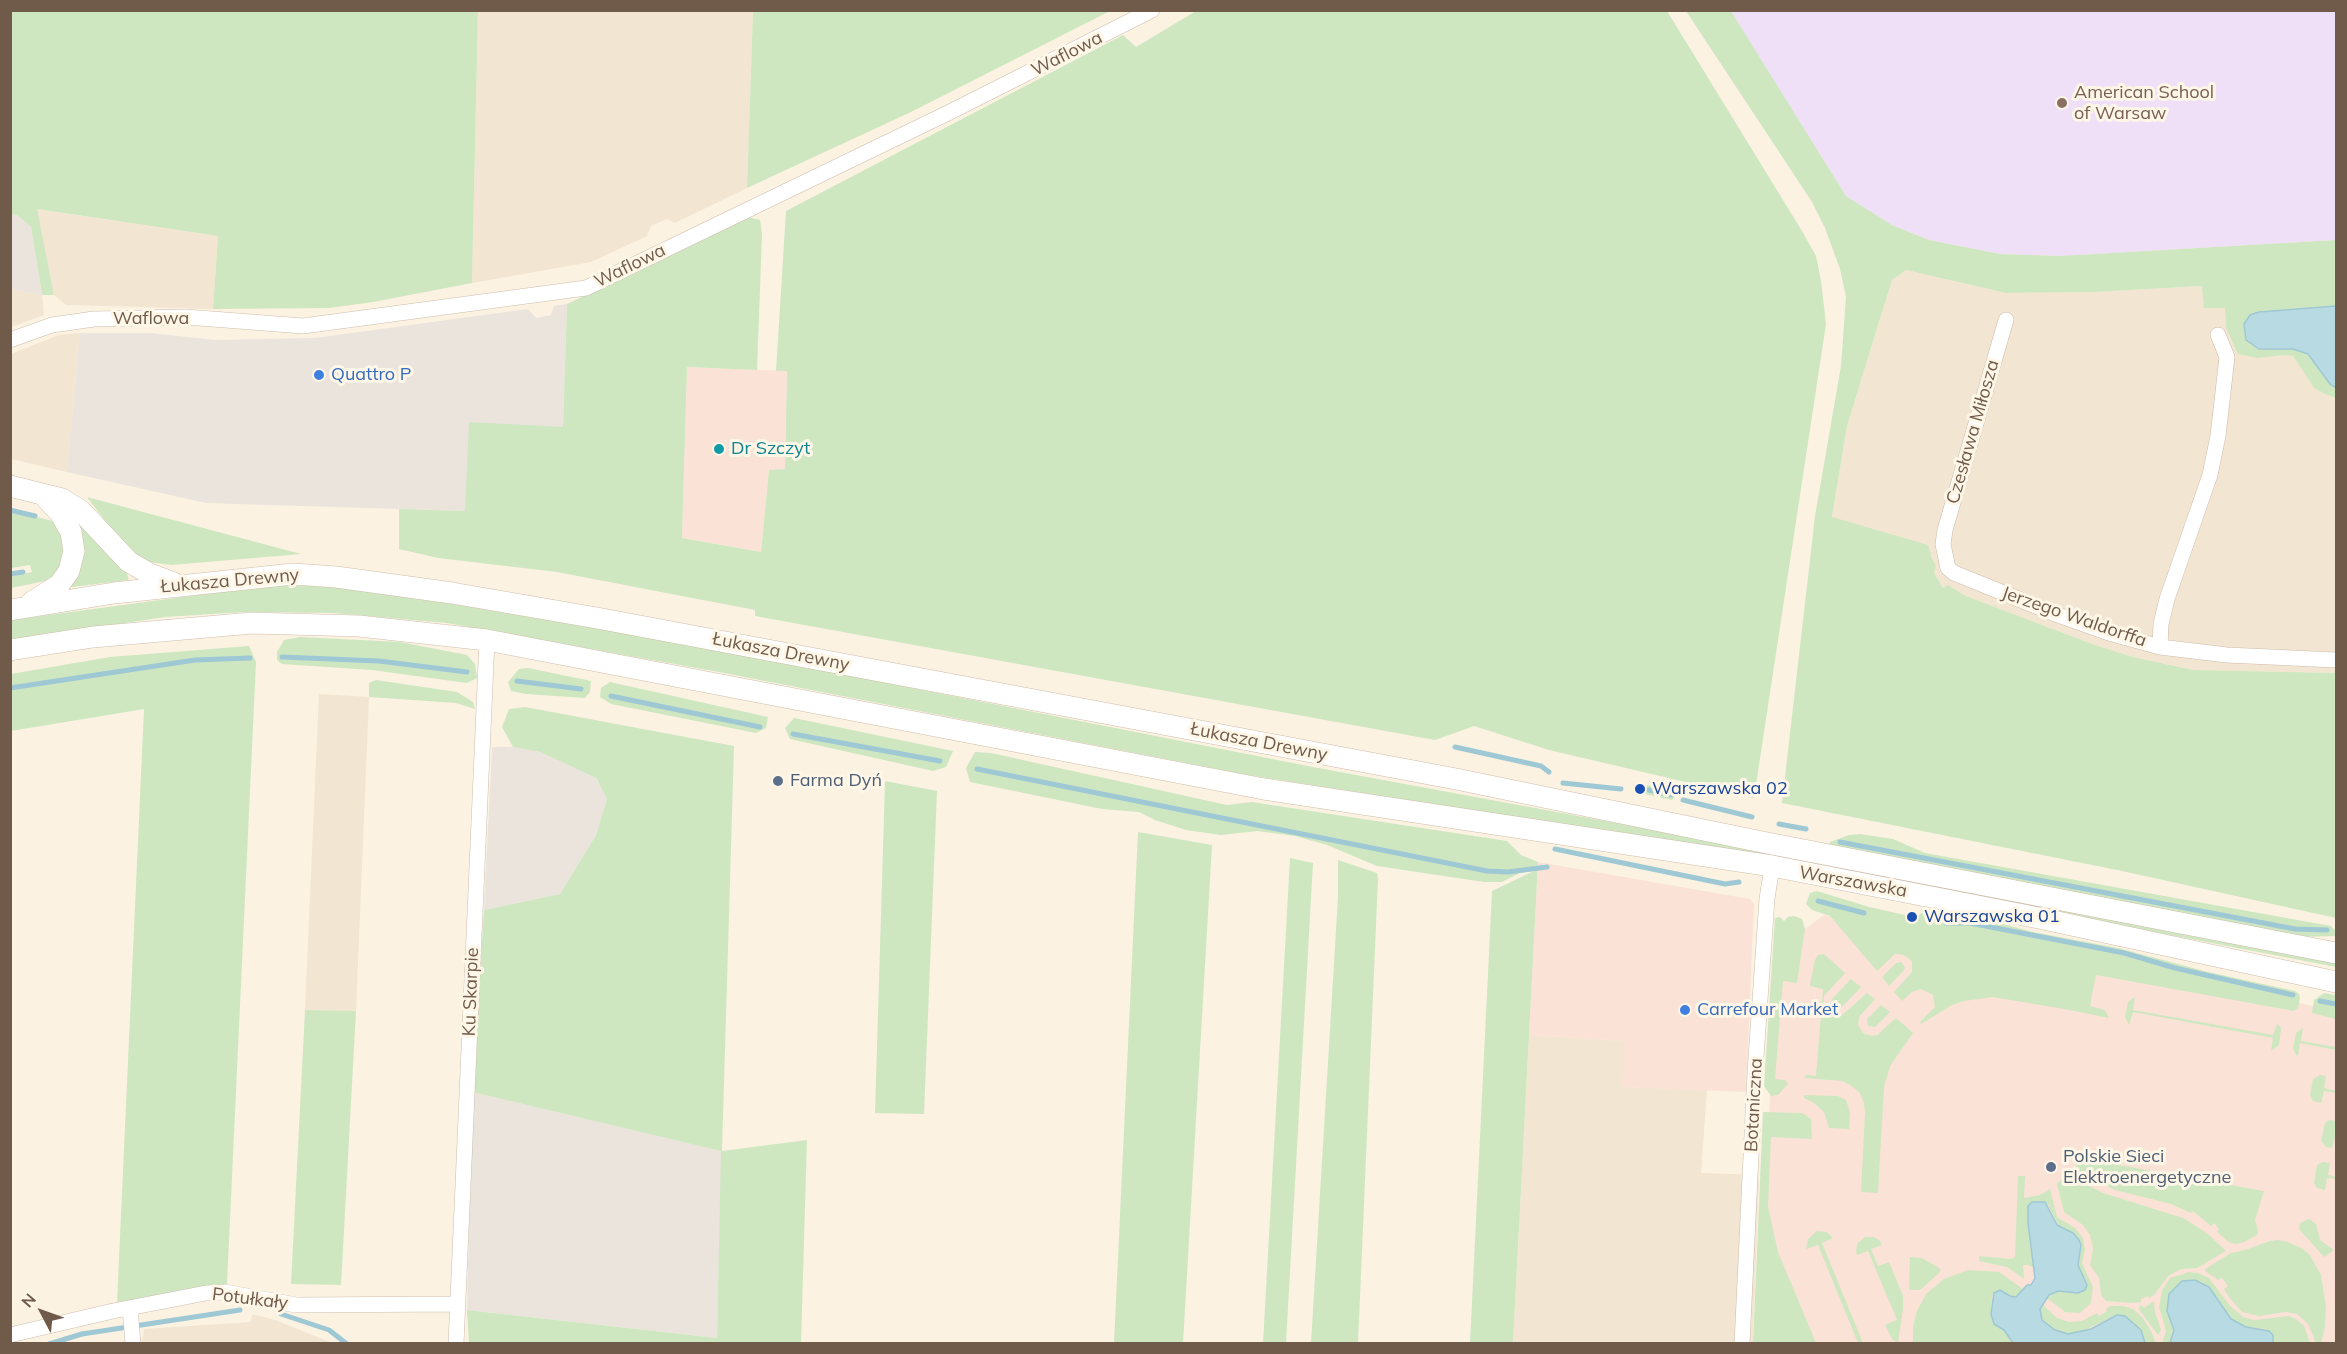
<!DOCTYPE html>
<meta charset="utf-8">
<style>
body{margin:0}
#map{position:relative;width:2347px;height:1354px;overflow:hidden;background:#fbf2e2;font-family:Mulish,sans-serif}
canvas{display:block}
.frame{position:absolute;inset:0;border:12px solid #705a4a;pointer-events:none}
.north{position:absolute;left:12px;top:1282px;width:60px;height:60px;-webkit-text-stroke:4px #fef6e7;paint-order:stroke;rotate:311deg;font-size:16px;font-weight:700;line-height:24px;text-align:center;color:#705a4a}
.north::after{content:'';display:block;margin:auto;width:21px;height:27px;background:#705a4a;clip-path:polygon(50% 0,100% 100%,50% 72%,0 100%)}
</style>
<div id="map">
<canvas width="2347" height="1354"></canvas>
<div class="frame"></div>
<div class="north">N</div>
</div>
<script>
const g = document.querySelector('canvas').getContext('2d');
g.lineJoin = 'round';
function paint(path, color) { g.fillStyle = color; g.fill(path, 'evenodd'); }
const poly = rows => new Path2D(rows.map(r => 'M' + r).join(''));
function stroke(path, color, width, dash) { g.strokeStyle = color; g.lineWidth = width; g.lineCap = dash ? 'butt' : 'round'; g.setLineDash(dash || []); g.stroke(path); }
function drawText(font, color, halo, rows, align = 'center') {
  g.font = font + ' Mulish,sans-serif'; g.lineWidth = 6; g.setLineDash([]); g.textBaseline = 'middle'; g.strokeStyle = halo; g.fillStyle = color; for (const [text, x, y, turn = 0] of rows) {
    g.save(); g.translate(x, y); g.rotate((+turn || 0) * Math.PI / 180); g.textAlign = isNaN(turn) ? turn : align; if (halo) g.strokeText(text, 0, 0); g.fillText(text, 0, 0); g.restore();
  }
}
paint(poly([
 [478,11,753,11,747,188,675,223,667,219,651,226,647,236,591,262,472,283],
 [36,209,218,236,213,309,66,305,54,295],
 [1906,270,2006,293,2094,292,2203,286,2225,308,2226,327,2258,358,2284,355,2293,356,2314,388,2325,394,2336,398,2336,673,2193,670,2133,657,2092,644,1966,596,1948,585,1943,588,1934,573,1936,566,1931,556,1832,518,1847,426,1892,280],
 [11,289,42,295,44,315,11,327],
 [80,333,67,472,11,459,11,354,59,335],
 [319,694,369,697,356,1011,305,1010],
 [1529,1035,1625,1041,1622,1087,1707,1090,1701,1173,1759,1175,1753,1343,1513,1344],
 [252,1314,278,1321,332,1343,142,1343,144,1329,251,1322]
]), '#f2e5d1');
paint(poly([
 [687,367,787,371,785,470,769,470,761,552,682,538],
 [1538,862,1750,899,1754,904,1746,1092,1622,1087,1624,1041,1529,1035],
 [1824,915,2336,1010,2336,1343,1810,1343,1774,1255,1764,1208,1774,1023,1790,940]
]), '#fae3d6');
paint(poly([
 [10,214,17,215,31,227,42,295,11,289],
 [567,304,563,427,465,511,206,503,67,472,80,333,149,333,215,340,315,338,528,309,536,318,551,315,554,306],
 [492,747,513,747,540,752,596,778,607,799,596,835,560,894,484,910],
 [472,1092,722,1151,717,1338,467,1310]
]), '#eae4dd');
paint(poly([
 [1731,11,2336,11,2336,240,2060,256,2000,254,1929,240,1892,225,1846,196]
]), '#efdff7');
paint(poly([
 [10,11,478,11,472,283,373,302,329,308,213,309,218,236,37,209,54,295,42,295,31,227,17,215,11,214],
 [753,11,753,10,1110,11,911,112,747,188],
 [1196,11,1667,11,1802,231,1816,256,1821,281,1826,324,1754,798,1549,750,1474,726,1435,740,755,616,755,610,557,572,438,558,399,549,399,509,465,511,469,422,563,427,567,304,748,217,760,220,762,234,757,370,687,367,682,538,761,552,769,470,785,469,787,371,776,371,786,211,1123,35,1136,47],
 [1686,11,1731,11,1846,196,1892,225,1929,240,2000,254,2060,256,2336,240,2336,398,2325,394,2314,388,2293,356,2284,355,2258,358,2238,354,2226,327,2225,308,2204,308,2202,286,2094,292,2006,293,1906,270,1892,280,1847,426,1832,517,1928,545,1931,556,1936,566,1934,573,1943,588,1948,585,1966,596,2092,644,2133,657,2193,670,2336,673,2336,918,2122,871,1782,803,1815,516,1841,366,1846,297,1840,269,1825,228,1812,202],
 [87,497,301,554,171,565,149,562,126,548],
 [11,510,52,521,59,527,65,545,60,567,54,575,45,581,11,588,10,577,32,572,30,565,11,568],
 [76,519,127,574,129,580,72,587,70,584],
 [272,585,325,586,412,597,704,647,1313,767,1805,858,1804,863,1248,775,719,672,447,623,334,613,244,612,165,617,11,640,11,620],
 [300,637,400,642,467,655,475,664,477,678,467,683,372,670,282,664,277,660,277,652,284,640],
 [249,646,256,662,227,1284,117,1303,144,709,11,731,11,674,110,657],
 [528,668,591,681,590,692,585,698,526,694,511,691,508,682,519,669],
 [376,680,457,692,473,702,475,709,456,703,369,697,369,683],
 [610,682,768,717,766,728,756,733,611,704,600,697,601,688],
 [525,707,734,746,722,1151,807,1140,801,1343,469,1343,467,1310,717,1338,721,1151,472,1092,484,910,560,894,596,835,607,799,596,778,540,752,513,747,502,727,509,709],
 [794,718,953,751,946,767,933,771,790,739,785,728],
 [975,752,991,753,1227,805,1252,802,1507,841,1521,855,1538,862,1513,1343,1470,1343,1492,891,1534,871,1520,873,1502,882,1484,882,1377,866,1327,845,1295,836,1257,831,1221,835,1186,830,1155,820,1139,812,1102,809,970,782,966,768],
 [885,781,937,791,924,1114,875,1113],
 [1647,785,1678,792,1672,800,1645,794],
 [1138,832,1212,845,1183,1343,1114,1343],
 [1860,834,1893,839,1925,853,2331,926,2336,931,2336,936,2294,937,1828,846,1830,842,1849,835],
 [1290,858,1313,863,1286,1343,1263,1343],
 [1338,860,1377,873,1378,879,1358,1343,1311,1343,1338,897],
 [1825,863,2336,963,2336,967,1823,868],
 [1817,891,1869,907,1905,915,1905,918,1916,920,1921,913,1962,913,2033,932,2118,948,2208,972,2295,991,2299,994,2300,998,2298,1008,2294,1011,2096,975,2090,1006,2105,1010,2109,1018,2064,1009,1993,997,1964,1001,1952,1005,1921,1024,1920,1022,1935,1007,1933,995,1921,989,1912,992,1902,1001,1894,992,1912,972,1912,961,1904,955,1895,954,1877,971,1830,916,1812,910,1806,904,1810,893],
 [1794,916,1802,919,1805,929,1797,983,1783,981,1775,1079,1785,1080,1788,1084,1778,1095,1771,1096,1764,1086,1775,918,1780,917,1784,921,1788,917],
 [1824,954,1845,973,1824,996,1823,1006,1828,1012,1833,1016,1841,1016,1867,993,1875,999,1859,1017,1858,1025,1863,1033,1872,1036,1877,1035,1896,1018,1913,1033,1890,1066,1884,1087,1878,1193,1861,1192,1865,1113,1864,1103,1860,1093,1850,1085,1842,1081,1804,1078,1806,1075,1816,1076,1823,989,1810,986,1810,984,1815,960,1818,955],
 [1901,962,1905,967,1904,970,1889,986,1882,977,1896,963],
 [1851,979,1861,987,1841,1008,1835,1008,1831,1004,1832,999],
 [2324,993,2336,995,2336,1019,2312,1013,2314,1000],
 [2135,997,2133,1010,2273,1035,2277,1024,2281,1028,2279,1045,2271,1051,2273,1038,2133,1012,2129,1025,2125,1017,2128,1002],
 [1881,1005,1890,1012,1875,1027,1868,1026,1867,1019],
 [305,1010,356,1011,341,1285,291,1284],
 [2303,1028,2301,1041,2336,1047,2336,1050,2300,1043,2298,1056,2296,1055,2293,1048,2296,1033],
 [2320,1075,2326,1076,2324,1088,2336,1091,2336,1093,2324,1091,2321,1103,2313,1101,2310,1095,2313,1079],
 [1804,1095,1838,1096,1846,1100,1850,1112,1849,1129,1829,1128,1824,1112,1813,1102,1804,1098],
 [1763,1112,1802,1113,1811,1119,1812,1139,1771,1137,1768,1207,1778,1252,1816,1343,1753,1343],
 [2329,1120,2336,1121,2336,1136,2335,1136,2332,1148,2326,1147,2321,1141,2325,1123],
 [2080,1158,2264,1191,2255,1220,2258,1231,2257,1235,2244,1242,2235,1244,2229,1242,2217,1232,2219,1229,2214,1223,2211,1226,2193,1211,2191,1213,2171,1204,2115,1190,2074,1170],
 [2323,1162,2330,1163,2328,1175,2336,1177,2336,1179,2327,1178,2325,1190,2317,1188,2314,1183,2317,1165],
 [2066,1174,2103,1193,2183,1218,2208,1234,2226,1251,2197,1268,2181,1269,2168,1276,2154,1295,2149,1298,2148,1296,2141,1299,2141,1302,2132,1303,2106,1301,2101,1295,2099,1278,2090,1265,2093,1248,2090,1235,2083,1225,2064,1212,2057,1184],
 [2018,1176,2025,1176,2024,1198,2040,1195,2050,1189,2057,1217,2075,1228,2083,1238,2085,1250,2082,1263,2093,1287,2091,1303,2080,1313,2065,1312,2047,1298,2058,1291,2077,1293,2087,1285,2078,1265,2081,1245,2069,1230,2058,1225,2048,1205,2028,1206,2030,1246,2035,1268,2028,1265,2023,1265,2024,1279,2007,1267,1979,1261,1979,1256,2012,1259,2015,1257],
 [2309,1219,2316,1224,2320,1240,2334,1250,2324,1257,2299,1229,2300,1223],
 [1817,1231,1827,1232,1833,1238,1822,1243,1863,1343,1858,1343,1818,1245,1806,1249,1808,1239],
 [1865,1237,1874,1237,1880,1241,1882,1245,1871,1249,1878,1266,1889,1262,1903,1296,1903,1309,1898,1343,1892,1339,1885,1325,1897,1320,1868,1251,1857,1255,1856,1252,1857,1244],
 [2278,1240,2288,1242,2303,1249,2310,1255,2321,1275,2326,1307,2325,1327,2321,1343,2316,1343,2308,1324,2297,1314,2286,1312,2259,1316,2242,1312,2229,1297,2224,1289,2228,1286,2222,1278,2218,1280,2205,1271,2205,1269,2231,1253,2245,1250,2270,1241],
 [1910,1257,1922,1258,1941,1269,1939,1273,1920,1290,1909,1290],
 [1968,1270,1999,1272,2023,1289,2016,1297,2010,1296,2000,1290,1997,1290,1992,1296,1991,1314,1996,1326,2004,1330,2013,1343,1913,1344,1913,1326,1917,1311,1926,1294,1944,1279],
 [2189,1272,2198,1273,2209,1278,2230,1306,2243,1317,2254,1320,2289,1316,2296,1319,2304,1326,2310,1343,2273,1343,2274,1340,2265,1329,2246,1327,2231,1319,2216,1296,2202,1282,2195,1280,2188,1280,2167,1311,2174,1330,2170,1343,2162,1343,2166,1331,2159,1307,2162,1290,2170,1278],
 [2154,1301,2155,1312,2161,1330,2158,1335,2138,1308,2142,1305,2144,1308],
 [2043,1305,2057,1318,2069,1322,2082,1321,2097,1313,2099,1316,2107,1311,2106,1309,2110,1306,2123,1306,2133,1309,2142,1317,2151,1331,2156,1343,2145,1343,2141,1330,2125,1316,2116,1315,2079,1333,2068,1334,2055,1330,2048,1325,2040,1316,2040,1309]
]), '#cee7c1');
const water = poly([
 [2336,306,2336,388,2330,384,2308,354,2293,349,2259,349,2246,340,2244,324,2250,315,2259,312,2336,306],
 [2032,1202,2045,1202,2057,1225,2073,1233,2079,1240,2081,1245,2078,1265,2087,1285,2085,1290,2078,1293,2058,1291,2049,1295,2040,1309,2042,1320,2055,1330,2068,1334,2091,1329,2117,1315,2125,1316,2141,1330,2145,1343,2013,1343,2004,1330,1994,1324,1991,1314,1994,1293,2000,1290,2010,1296,2016,1297,2027,1285,2031,1285,2035,1278,2028,1223,2028,1206,2032,1202],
 [2195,1280,2209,1287,2231,1319,2246,1327,2269,1331,2273,1335,2273,1343,2170,1343,2174,1330,2167,1311,2169,1294,2182,1281,2195,1280]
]);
paint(water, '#b8dae3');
stroke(water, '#9ec8d4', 1.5);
stroke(poly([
 [10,510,35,516],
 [10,574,23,572],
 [282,657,379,661,467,672],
 [517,681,581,689],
 [10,688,195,660,250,658],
 [611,696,760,727],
 [793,734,940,761],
 [1455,747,1541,766,1549,772],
 [977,769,1487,871,1508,872,1547,867],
 [1563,783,1621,789],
 [1649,790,1672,795],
 [1683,800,1752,817],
 [1779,824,1806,829],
 [1840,842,2295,929,2327,930],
 [1555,849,1725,884,1739,882],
 [1818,901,1864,913],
 [1946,923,1970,923,2124,953,2175,968,2293,995],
 [2320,1001,2336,1004],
 [281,1314,329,1330,347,1344],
 [49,1344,82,1334,240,1310]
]), '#9ec8d4', 5);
const street = poly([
 [2006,320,1945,530,1943,544,1948,568,1954,573,2058,615,2109,633,2160,647,2227,655,2336,660],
 [10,340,52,325,94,319,186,317,303,326,586,288,950,112,1152,10],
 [2160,647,2161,624,2167,599,2210,475,2218,436,2227,357,2218,335],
 [130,1308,133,1344],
 [10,1335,113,1311,206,1293,225,1292,296,1305,458,1304],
 [456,1344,487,640],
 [1742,1344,1755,1072,1767,899,1772,866]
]);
const secondary = poly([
 [10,486,62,499,81,511,129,562,150,574,174,583],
 [32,602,59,585,69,571,74,551,71,532,60,513,44,496],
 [10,610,114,593,293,574,336,577,452,593,597,618,1456,779,1762,842,2336,953],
 [10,650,93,637,252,623,359,626,487,640,1264,789,1772,866,2039,918,2336,982]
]);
stroke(street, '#cdbdac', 16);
stroke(secondary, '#d0bdaa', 22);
stroke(street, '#fff', 15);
stroke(secondary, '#fff', 21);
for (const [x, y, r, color] of [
 [2062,103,6,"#8d6e63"],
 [319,375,6,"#3f7fe0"],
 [719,449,6,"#0f9aa8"],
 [778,781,6,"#5c6f8a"],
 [1640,789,6,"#1a4fb4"],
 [1912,917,6,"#1a4fb4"],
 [1685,1010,6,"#3f7fe0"],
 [2051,1167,6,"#5c6f8a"]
]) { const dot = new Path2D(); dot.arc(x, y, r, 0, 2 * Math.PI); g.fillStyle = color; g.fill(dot); stroke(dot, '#fef6e7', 2); }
drawText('18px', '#705a4a', '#fef6e7', [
 ["Waflowa",1067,54,-27],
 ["Waflowa",630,266,-26],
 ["Waflowa",151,319],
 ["Czesława Miłosza",1973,432,-74],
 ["Łukasza Drewny",230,581,-5],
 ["Jerzego Waldorffa",2074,617,19],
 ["Łukasza Drewny",781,652,11],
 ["Łukasza Drewny",1259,742,11],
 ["Warszawska",1853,882,10],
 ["Ku Skarpie",471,992,-88],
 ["Botaniczna",1754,1105,-87],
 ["Potułkały",250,1299,7]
]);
drawText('18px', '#785e54', '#fef6e7', [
 ["American School",2074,93],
 ["of Warsaw",2074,114]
], 'left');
drawText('18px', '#366cbe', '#fef6e7', [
 ["Quattro P",331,375],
 ["Carrefour Market",1697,1010]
], 'left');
drawText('18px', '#0d838f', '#fef6e7', [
 ["Dr Szczyt",731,449]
], 'left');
drawText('18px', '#4e5e75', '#fef6e7', [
 ["Farma Dyń",790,781],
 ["Polskie Sieci",2063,1157],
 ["Elektroenergetyczne",2063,1178]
], 'left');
drawText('18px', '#164399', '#fef6e7', [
 ["Warszawska 02",1652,789],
 ["Warszawska 01",1924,917]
], 'left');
</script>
